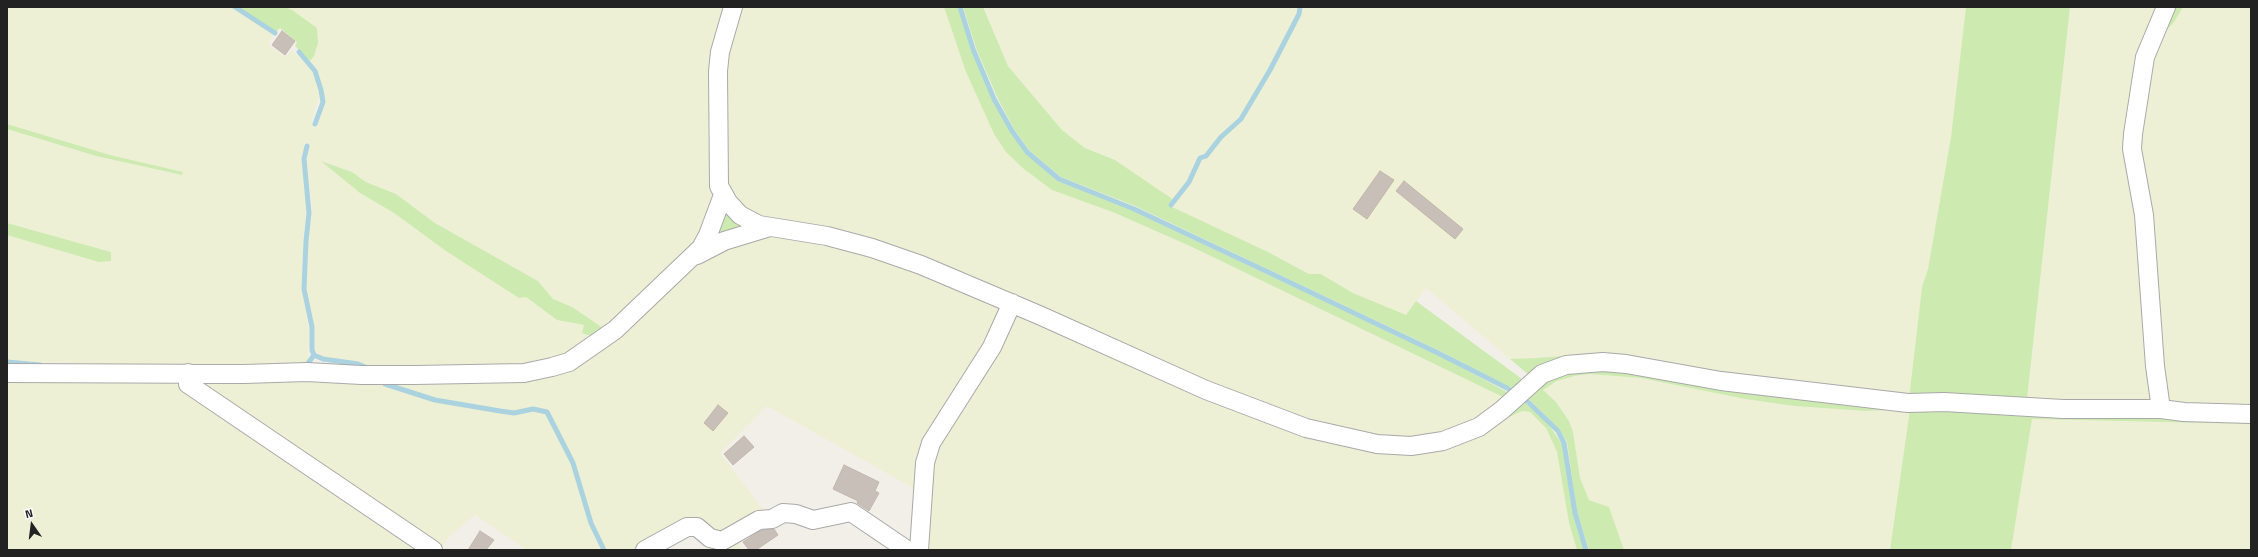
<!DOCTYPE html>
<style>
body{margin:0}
#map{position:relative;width:2258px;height:557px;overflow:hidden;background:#f2efe9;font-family:"Titillium Web",sans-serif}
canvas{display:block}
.frame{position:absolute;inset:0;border:8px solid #222;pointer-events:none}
.north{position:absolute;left:12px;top:505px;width:40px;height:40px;-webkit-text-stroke:3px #fff;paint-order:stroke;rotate:346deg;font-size:11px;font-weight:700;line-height:16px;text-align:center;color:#222}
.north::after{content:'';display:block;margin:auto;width:14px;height:18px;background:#222;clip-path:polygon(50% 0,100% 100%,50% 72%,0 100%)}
</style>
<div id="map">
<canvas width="2258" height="557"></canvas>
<div class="frame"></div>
<div class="north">N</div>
</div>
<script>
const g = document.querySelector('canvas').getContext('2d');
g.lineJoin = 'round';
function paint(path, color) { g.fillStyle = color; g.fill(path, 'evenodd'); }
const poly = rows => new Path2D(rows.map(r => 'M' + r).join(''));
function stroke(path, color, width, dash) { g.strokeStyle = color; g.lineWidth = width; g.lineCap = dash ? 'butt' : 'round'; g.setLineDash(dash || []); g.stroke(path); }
paint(poly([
 [7,7,233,7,275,33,268,44,285,57,292,50,311,69,319,84,320,93,311,122,317,127,325,99,319,75,310,61,316,50,318,36,292,10,285,7,731,7,717,205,689,257,563,363,376,370,358,363,321,357,315,349,314,327,306,291,308,240,312,205,306,162,310,144,305,142,302,163,307,209,303,238,302,288,309,329,308,360,304,364,97,365,7,360,7,235,110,261,111,252,7,223,7,129,96,156,181,175,183,172,110,155,7,124],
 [323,161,352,172,366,182,396,194,435,223,538,281,553,299,575,310,593,335,584,325,557,320,526,297,519,297,415,229,394,213,360,193],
 [739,7,944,7,966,72,994,134,1052,190,1115,213,1192,247,1507,399,1464,429,1403,440,1297,420,1041,312,758,219,728,196,724,57],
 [983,7,1299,7,1278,50,1245,111,1219,136,1209,151,1198,156,1191,176,1174,200,1115,160,1085,148,1062,130,1008,66],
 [1302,7,1966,7,1951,137,1928,269,1922,287,1909,399,1576,355,1510,359,1426,288,1406,316,1353,293,1321,274,1309,274,1268,252,1172,207,1192,180,1201,158,1206,158,1221,137,1243,119,1295,26],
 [2070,7,2164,7,2130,126,2154,395,2149,405,2027,399],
 [2183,7,2251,7,2251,411,2170,405,2165,399,2137,147,2154,45,2174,22],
 [756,235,824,238,999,302,1003,311,952,406,922,493,767,406,720,453,768,516,730,535,705,527,640,550,606,550,585,502,574,463,548,411,532,407,514,412,500,410,479,405,435,399,384,383,385,385,434,401,478,407,499,413,515,414,533,410,546,413,572,464,590,523,603,550,527,550,475,515,448,538,440,550,197,387,195,377,557,368,690,264],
 [1016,311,1369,446,1497,423,1522,411,1530,412,1546,428,1557,452,1569,523,1577,550,925,550,931,457],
 [1589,374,1642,378,1745,399,1794,406,1866,411,1910,409,1890,550,1624,550,1609,507,1589,500,1580,478,1573,432,1569,421,1556,402,1543,390,1557,381],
 [7,377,182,378,181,389,184,393,415,550,7,550],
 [2032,419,2251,424,2251,550,2011,550],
 [737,542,742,550,703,550,712,544]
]), '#eef0d5');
paint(poly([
 [237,7,285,7,292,10,317,28,318,43,314,56,310,61,295,46,297,42,280,28,276,32],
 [944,7,958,7,971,50,992,100,1010,132,1025,153,1058,181,1133,211,1438,355,1509,393,1507,399,1192,247,1115,213,1052,190,1024,169,1006,152,994,134,966,72],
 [963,7,983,7,1008,66,1062,130,1085,148,1115,160,1174,200,1170,206,1268,252,1309,274,1321,274,1353,293,1406,315,1416,301,1522,379,1514,389,1440,351,1135,206,1061,177,1029,150,1014,129,997,97,976,48],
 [1966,7,2070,7,2027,399,1909,399,1922,287,1928,269,1951,137],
 [2172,7,2183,7,2174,22,2154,45],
 [7,124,110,155,183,172,182,175,96,156,7,129],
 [321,161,352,172,366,182,396,194,435,223,538,281,553,299,572,307,603,328,593,335,588,335,582,333,584,325,557,320,526,297,519,298,446,251,394,213,360,193],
 [723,207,747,225,712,236],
 [7,223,111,252,111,261,99,262,7,235],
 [1577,355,1530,376,1510,359,1535,358],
 [1583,367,1674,378,2251,421,2251,424,2032,419,2011,550,1890,550,1910,409,1866,411,1794,406,1745,399,1641,378,1590,374,1575,376,1557,381,1543,390,1556,402,1569,421,1573,432,1580,478,1589,500,1609,507,1624,550,1589,550,1577,512,1567,442,1560,430,1527,397,1538,385],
 [1523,401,1547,422,1562,444,1573,513,1584,550,1577,550,1569,523,1557,452,1546,428,1530,412,1522,411,1497,423]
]), '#cdebb0');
stroke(poly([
 [235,7,275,33],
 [960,7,973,49,994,99,1012,131,1027,152,1059,179,1134,209,1270,273,1438,353,1507,388,1527,401,1558,431,1564,443,1575,513,1586,550],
 [299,52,315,71,321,90,323,102,315,124],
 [307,146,304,159,309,213,306,241,304,289,312,327,312,350,314,355,323,359,358,364,368,368],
 [1171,205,1189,182,1200,158,1206,156,1221,137,1241,119,1270,70,1299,14,1300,7],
 [7,362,40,365],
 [306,366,314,355],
 [385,384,435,400,500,411,514,413,533,409,547,412,573,463,591,523,604,550]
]), '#aad3df', 5);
const building = poly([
 [282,31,295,41,285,55,272,45,282,31],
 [1380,171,1394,180,1367,219,1353,209,1380,171],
 [1404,181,1463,229,1455,239,1396,191,1404,181],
 [718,405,728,413,713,431,704,423,718,405],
 [744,436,754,447,733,465,724,454,744,436],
 [844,465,879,482,875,491,879,493,869,511,857,503,858,501,833,489,844,465],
 [774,529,778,535,756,550,749,550,743,542,762,530,774,529],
 [480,531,494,540,486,550,468,550,480,531]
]);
paint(building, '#c7bfb8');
stroke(building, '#c4b6ab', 1);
const minor = poly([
 [733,7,720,52,718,71,719,186,728,202,740,215,759,225,827,236,872,248,921,265,1039,315,1206,390,1306,428,1377,444,1411,446,1443,441,1479,427,1502,410,1542,374,1566,365,1603,362,1626,364,1721,381,1908,403,1944,402,2063,409,2161,409,2184,412,2251,414],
 [697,255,724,241,770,227],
 [7,373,244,374,307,372,361,375,415,375,524,373,552,367,569,362,615,330,701,248,708,235,723,195],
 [188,373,188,384,433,550],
 [2161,409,2155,366,2144,215,2132,149,2133,134,2145,57,2166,7],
 [645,550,687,527,697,527,710,538,722,541,759,520,772,519,783,513,796,514,813,520,851,512,907,550],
 [919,550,925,463,931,443,992,347,1012,303]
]);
stroke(minor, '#a9a9a9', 20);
stroke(minor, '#fff', 18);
</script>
